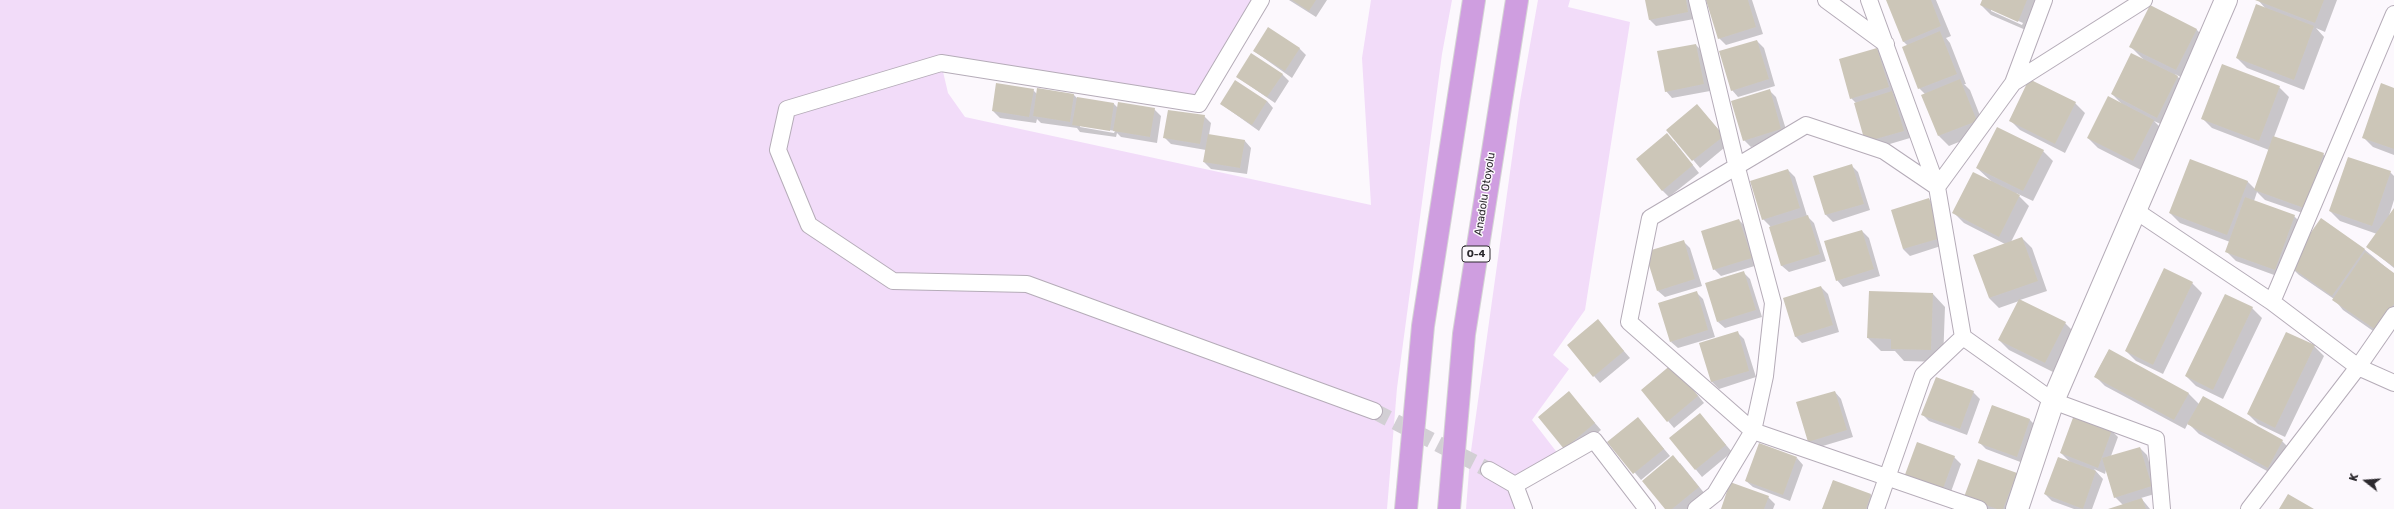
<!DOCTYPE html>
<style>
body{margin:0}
#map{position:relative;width:2394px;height:509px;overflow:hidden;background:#fcf8fd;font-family:Rubik,sans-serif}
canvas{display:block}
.north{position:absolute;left:2346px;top:461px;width:40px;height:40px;-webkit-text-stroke:3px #fcf8fd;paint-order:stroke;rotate:287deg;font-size:11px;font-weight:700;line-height:16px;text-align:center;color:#2c292e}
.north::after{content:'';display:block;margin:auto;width:14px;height:18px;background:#2c292e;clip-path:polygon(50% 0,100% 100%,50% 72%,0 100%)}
</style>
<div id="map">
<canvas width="2394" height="509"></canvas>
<div class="north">K</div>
</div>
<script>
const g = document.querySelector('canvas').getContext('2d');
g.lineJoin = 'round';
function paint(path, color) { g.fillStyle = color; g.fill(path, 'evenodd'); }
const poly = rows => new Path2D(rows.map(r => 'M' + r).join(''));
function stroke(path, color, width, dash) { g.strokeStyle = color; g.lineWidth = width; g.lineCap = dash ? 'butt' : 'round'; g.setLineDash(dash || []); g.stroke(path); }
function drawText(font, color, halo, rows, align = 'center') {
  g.font = font + ' Rubik,sans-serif'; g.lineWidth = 3; g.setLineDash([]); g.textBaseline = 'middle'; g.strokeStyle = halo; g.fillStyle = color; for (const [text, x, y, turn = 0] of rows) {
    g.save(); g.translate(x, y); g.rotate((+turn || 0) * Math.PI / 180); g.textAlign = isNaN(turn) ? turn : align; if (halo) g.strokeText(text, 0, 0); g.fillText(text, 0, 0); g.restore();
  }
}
paint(poly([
 [0,0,1261,0,1199,104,941,63,948,93,965,117,1371,205,1362,58,1371,0,1452,0,1442,54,1397,388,1387,509,0,509],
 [1538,0,1570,0,1568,7,1630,22,1585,310,1553,355,1569,369,1532,420,1562,459,1515,485,1524,509,1466,509,1470,458,1520,101]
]), '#f2dcf9');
paint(poly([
 [1289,0,1327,0,1316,17],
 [1646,0,1691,0,1694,19,1656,26,1650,20],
 [1707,0,1752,0,1763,34,1726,45,1719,38],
 [1888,0,1936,0,1951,36,1946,38,1950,43,1966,84,1964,84,1970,90,1986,131,1949,146,1939,136,1923,95,1925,94,1919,88,1908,46,1903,41],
 [1983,0,2041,0,2028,31,1991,15,1981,5],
 [1991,9,2023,23,2022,25,1991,11],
 [2337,0,2325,32,2316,28,2324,37,2304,90,2247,68,2237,58,2266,9,2258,0],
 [2196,29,2206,39,2186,80,2175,74,2188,87,2167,127,2154,121,2164,131,2143,171,2098,148,2088,138,2122,104,2112,94,2143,59,2130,46],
 [1757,41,1764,48,1775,86,1738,97,1732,90],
 [1696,45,1703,52,1710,91,1672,98,1666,91],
 [1299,48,1306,55,1292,78,1254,51],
 [1877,49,1884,56,1894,94,1899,99,1910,138,1873,149,1856,103,1851,98],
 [1282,74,1289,81,1275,103,1237,77],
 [2030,80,2075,103,2085,113,2065,153,2020,130,2010,120],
 [2279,87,2289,97,2274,137,2323,154,2333,164,2314,217,2265,200,2257,192,2254,201,2294,216,2304,226,2292,260,2364,249,2394,274,2394,328,2386,340,2343,310,2334,299,2299,275,2290,266,2285,279,2236,261,2226,251,2230,242,2180,223,2170,213,2247,181,2255,189,2269,150,2212,128,2202,118],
 [2394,89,2394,155,2373,147,2363,137],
 [1033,90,1037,94,1074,95,1077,98,1114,104,1118,108,1154,109,1161,116,1157,143,1121,137,1117,133,1116,137,1080,132,1077,128,1041,123,1037,119,1036,123,1000,118,993,111],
 [1080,125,1115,131,1114,133,1080,127],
 [1769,90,1776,97,1788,136,1751,147,1744,140],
 [1267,101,1273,108,1259,131,1221,104],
 [1697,105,1730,143,1700,168,1668,130],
 [1204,116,1211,123,1209,135,1245,141,1251,148,1247,174,1211,169,1204,162,1206,150,1171,144,1164,137],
 [1674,141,1699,173,1669,197,1662,190],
 [2043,151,2053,161,2033,201,2016,193,2029,206,2011,242,2022,238,2032,248,2047,291,2020,300,2065,323,2075,333,2055,373,2009,350,1999,340,2019,301,1999,308,1989,298,2005,244,1964,223,1954,213,1991,181,1977,168],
 [1851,165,1858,172,1870,210,1833,222,1826,215,1815,177],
 [1788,170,1795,177,1807,216,1814,223,1826,261,1789,272,1782,266,1770,226,1763,219],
 [2390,172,2394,176,2394,200,2389,216,2394,209,2394,268,2368,247,2377,234,2340,221,2330,211],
 [1929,199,1935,206,1947,244,1910,256,1903,249],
 [1739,220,1746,227,1758,265,1721,276,1714,269],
 [1862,231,1869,238,1880,276,1843,287,1837,280],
 [1683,241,1690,248,1702,286,1665,297,1658,291],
 [1743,272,1750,279,1762,317,1725,328,1718,322],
 [2192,283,2202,293,2163,374,2136,361,2126,351],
 [1821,287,1828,294,1839,332,1802,343,1795,336],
 [1696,292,1703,299,1715,337,1678,348,1671,342],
 [1933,294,1945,307,1943,362,1904,361,1895,351,1881,351,1868,338],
 [2252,308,2262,318,2223,399,2196,386,2186,376],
 [1598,321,1630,358,1600,383,1594,376],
 [1737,332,1744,339,1756,377,1719,389,1712,382,1700,344],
 [2314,346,2324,356,2285,437,2258,424,2248,414],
 [2109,350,2189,394,2199,404,2282,441,2292,451,2278,477,2199,434,2188,423,2185,429,2105,386,2095,376],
 [1679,372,1704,403,1674,428,1668,421],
 [1835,392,1841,399,1853,437,1816,448,1809,441],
 [1973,392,1980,399,1967,435,1929,421,1923,415],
 [1569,393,1601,430,1571,455,1565,448],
 [1992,406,2030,420,2037,427,2023,463,1986,449,1979,442],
 [1700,414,1732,452,1702,477,1670,438],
 [1638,418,1670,456,1641,480,1609,442],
 [2112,431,2118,437,2111,456,2140,448,2147,455,2158,493,2141,498,2150,509,2110,509,2123,505,2115,497,2106,470,2105,474,2094,469,2103,479,2092,509,2074,509,2052,501,2045,494,2070,462,2061,453],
 [1954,457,1961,464,1948,500,1911,486],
 [1797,458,1803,465,1790,501,1753,487,1746,481],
 [1680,463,1705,494,1687,509,1666,509],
 [2016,474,2023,481,2013,509,1987,509,1972,503],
 [1833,481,1871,495,1878,502,1875,509,1823,509],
 [1768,497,1775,504,1773,509,1722,509]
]), '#0003');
paint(poly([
 [1292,0,1316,0,1309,11],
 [1645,0,1686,0,1688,12,1649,20],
 [1706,0,1748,0,1756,27,1718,39],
 [1886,0,1931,0,1941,26,1903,42],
 [1982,0,2027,0,2018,22,1980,5],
 [2255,0,2324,0,2315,23],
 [2256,4,2314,26,2294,80,2236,58],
 [2150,5,2197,29,2176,70,2129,47],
 [1268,27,1300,48,1285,71,1253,51],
 [1940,31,1957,74,1918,89,1902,47],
 [1757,40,1769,79,1731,91,1719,51],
 [1696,44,1704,84,1665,92,1657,51],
 [1877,48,1889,87,1850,99,1839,59],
 [1251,53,1283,74,1267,97,1236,77],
 [2131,53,2178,76,2157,118,2111,94],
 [2222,64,2280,86,2259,141,2201,119],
 [1960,79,1977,121,1938,136,1921,95],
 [2029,79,2076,102,2055,144,2009,121],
 [1235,80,1267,101,1252,125,1220,104],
 [996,83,1034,89,1029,117,992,111],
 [2381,83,2394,88,2394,149,2362,138],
 [1037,88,1074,94,1070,122,1033,116],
 [1770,89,1781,129,1743,141,1731,101],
 [1892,91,1904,131,1865,142,1854,103],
 [2108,96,2154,120,2133,161,2087,138],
 [1077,97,1114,103,1110,131,1072,125],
 [1118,102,1155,108,1150,137,1113,131],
 [1697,104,1724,136,1692,161,1666,130],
 [1168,110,1205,115,1200,144,1163,138],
 [1997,127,2044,150,2023,191,1976,168],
 [1667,133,1693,165,1662,191,1636,159],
 [1208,134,1245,140,1240,168,1203,162],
 [2273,136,2324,153,2304,208,2254,190],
 [2348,157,2391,171,2372,226,2329,211],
 [2190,159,2248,181,2227,235,2169,213],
 [1852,164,1864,204,1825,215,1813,176],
 [1788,169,1800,208,1762,220,1750,181],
 [1973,172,2020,195,1999,237,1952,213],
 [2245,197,2295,215,2275,270,2225,252],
 [1929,198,1941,238,1903,249,1891,210],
 [2394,208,2394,267,2366,247],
 [1808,215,1820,254,1781,266,1769,227],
 [2321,218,2365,249,2332,296,2288,265],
 [1739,219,1752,258,1713,270,1701,231],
 [1862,230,1874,269,1836,281,1824,241],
 [2022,237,2038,281,1989,298,1973,255],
 [1684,240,1695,279,1657,291,1645,252],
 [2365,252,2394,273,2394,304,2376,330,2332,300],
 [2164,268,2193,282,2153,365,2125,351],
 [1744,271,1756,310,1717,322,1705,283],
 [1821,286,1833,325,1795,337,1783,298],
 [1697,291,1708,330,1670,342,1658,303],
 [1869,291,1933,293,1931,350,1891,349,1891,339,1867,338],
 [2225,294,2253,307,2213,390,2185,376],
 [2019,299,2066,322,2045,363,1998,340],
 [1598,319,1624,351,1593,377,1567,345],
 [1738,331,1749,371,1711,382,1699,343],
 [2286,332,2315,345,2275,428,2247,414],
 [2109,349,2189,393,2174,420,2094,377],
 [1672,364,1698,396,1667,422,1641,390],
 [1936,377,1974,391,1960,429,1921,415],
 [1569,391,1595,423,1564,449,1538,417],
 [1835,391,1847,430,1808,442,1796,402],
 [2203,396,2283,440,2268,468,2187,424],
 [1992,405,2030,419,2017,457,1978,443],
 [1700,413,1726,445,1695,470,1669,438],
 [2074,415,2112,430,2098,468,2060,453],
 [1638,417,1664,449,1633,474,1607,442],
 [1917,442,1955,456,1941,494,1903,480],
 [1759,443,1797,457,1783,495,1745,481],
 [2140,447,2152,486,2114,498,2102,458],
 [1673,455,1699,487,1672,509,1665,509,1642,481],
 [2058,457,2096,471,2083,509,2044,494],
 [1978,459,2017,473,2003,509,1997,509,1964,497],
 [1833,480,1871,494,1866,509,1822,509],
 [1730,482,1769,496,1764,509,1721,509],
 [2288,494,2314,509,2279,509],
 [2142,498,2146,509,2108,509]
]), '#ccc6b8');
stroke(poly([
 [1374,411,1489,470]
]), '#d2cfd4', 16, [16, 8]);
const minor = poly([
 [1261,0,1199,104,941,63,787,109,778,150,809,225,893,281,1027,284,1374,411],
 [1826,0,1886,44],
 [1869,0,1937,187,1963,337,2053,401,2156,439,2162,509],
 [2013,83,2144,0],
 [2136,211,2272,302,2358,367,2394,383],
 [2272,302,2394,14],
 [1489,470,1515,485,1524,509],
 [1515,485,1594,440,1647,509],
 [1696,509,1715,494,1753,431,1765,376,1773,303,1737,168,1697,0],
 [1876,509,1923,375,1963,337],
 [1979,509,1753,431,1629,322,1650,218,1806,125,1884,151,1937,187,2013,83,2044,0],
 [2249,509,2358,367,2394,315]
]);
const secondary = poly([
 [2017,509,2053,401,2226,0]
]);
const motorway = poly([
 [1406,509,1423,326,1474,0],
 [1449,509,1464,334,1517,0]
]);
stroke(minor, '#b5acb8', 18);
stroke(secondary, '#b5acb8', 24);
stroke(motorway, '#d5d4d5', 24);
stroke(minor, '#fff', 16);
stroke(secondary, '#fff', 22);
stroke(motorway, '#cf9ee0', 22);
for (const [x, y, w] of [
 [1476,254,28]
]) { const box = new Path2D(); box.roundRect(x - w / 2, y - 8, w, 16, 3); g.fillStyle = '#fcf8fd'; g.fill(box); stroke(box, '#2c292e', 1); }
drawText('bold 10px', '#2c292e', null, [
 ["O-4",1476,254]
]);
drawText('11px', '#2c292e', '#fcf8fd', [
 ["Anadolu Otoyolu",1485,194,-81]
]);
</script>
